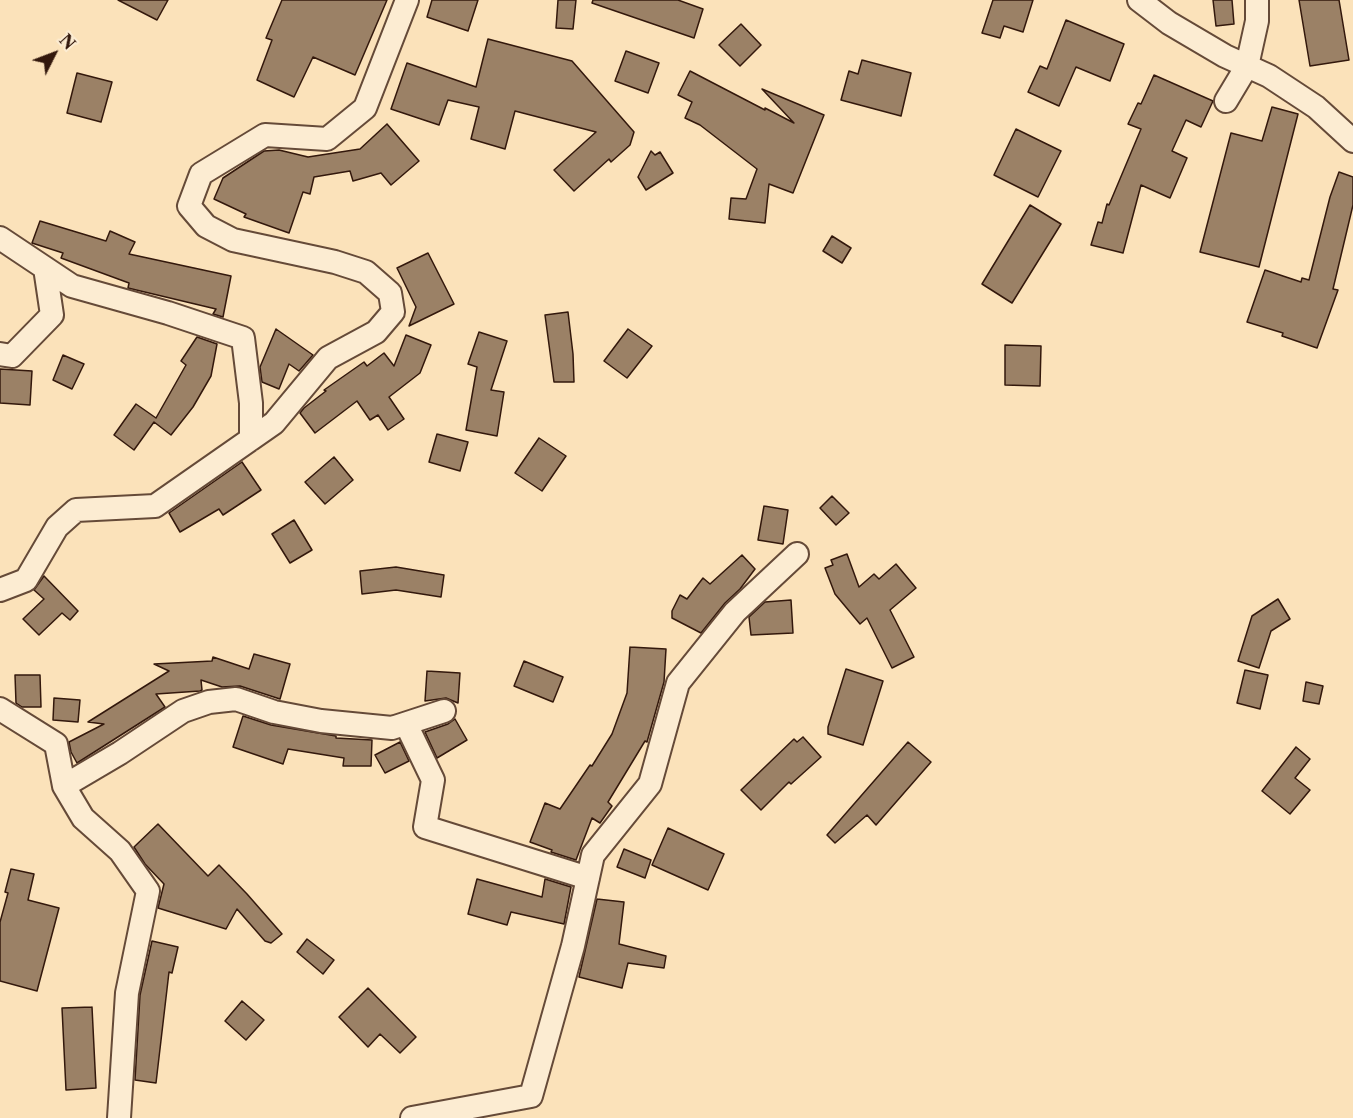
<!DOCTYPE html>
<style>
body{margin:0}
#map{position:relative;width:1353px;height:1118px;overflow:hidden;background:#fbe2ba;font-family:"Libre Caslon Text",serif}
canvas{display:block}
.north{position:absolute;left:24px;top:24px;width:60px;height:60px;-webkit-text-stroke:4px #fcecd2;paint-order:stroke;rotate:48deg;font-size:16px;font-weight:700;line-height:24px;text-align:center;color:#33180c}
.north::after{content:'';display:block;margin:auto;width:21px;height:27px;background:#33180c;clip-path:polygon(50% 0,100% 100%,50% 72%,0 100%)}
</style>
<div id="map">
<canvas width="1353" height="1118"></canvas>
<div class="north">N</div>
</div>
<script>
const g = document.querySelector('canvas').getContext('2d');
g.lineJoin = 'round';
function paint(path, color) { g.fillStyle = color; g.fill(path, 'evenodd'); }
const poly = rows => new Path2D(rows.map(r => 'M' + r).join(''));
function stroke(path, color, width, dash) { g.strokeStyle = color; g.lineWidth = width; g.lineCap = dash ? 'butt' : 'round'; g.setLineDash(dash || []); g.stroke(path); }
const building = poly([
 [118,0,168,0,157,20,118,0],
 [282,0,387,0,355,75,313,57,294,97,257,80,272,40,266,38,282,0],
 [432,0,478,0,468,31,427,17,432,0],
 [558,0,576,0,573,29,556,28,558,0],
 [593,0,678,0,703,9,694,38,592,3,593,0],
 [993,0,1033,0,1023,32,1004,26,1000,38,982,33,993,0],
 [1213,0,1232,0,1234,24,1216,26,1213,0],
 [1299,0,1339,0,1349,60,1310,66,1299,0],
 [1066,20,1124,44,1110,81,1076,67,1059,106,1028,92,1040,66,1047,69,1066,20],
 [741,24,761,45,740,66,719,45,741,24],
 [488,39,572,61,634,132,630,145,611,162,609,159,574,191,554,170,596,132,515,111,505,149,471,139,479,107,448,100,439,125,391,109,407,63,476,87,488,39],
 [626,51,659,63,648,93,615,81,626,51],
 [862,60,911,73,901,116,841,100,849,71,858,74,862,60],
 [690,71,765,110,765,108,794,123,762,89,824,115,793,193,769,184,765,223,729,219,731,198,746,199,757,169,700,125,685,118,692,102,678,95,690,71],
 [77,73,112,82,101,122,67,113,77,73],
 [1154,75,1213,101,1201,127,1186,120,1172,151,1187,158,1170,198,1141,185,1123,253,1091,245,1098,222,1102,223,1107,204,1109,205,1141,129,1128,124,1138,103,1141,104,1154,75],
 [1272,107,1298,114,1259,267,1200,252,1231,133,1262,141,1272,107],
 [387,124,419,161,391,185,381,173,353,181,350,171,314,177,310,194,303,192,289,233,244,217,246,214,214,199,223,178,264,151,279,150,308,157,360,149,387,124],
 [1016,129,1061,151,1038,197,994,175,1016,129],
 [651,151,655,155,660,152,673,173,646,190,638,177,651,151],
 [1339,172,1353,177,1353,205,1333,289,1338,290,1317,348,1282,336,1283,333,1247,322,1265,270,1301,282,1302,278,1309,280,1330,197,1339,172],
 [1030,205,1061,224,1012,303,982,284,1030,205],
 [40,221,106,241,110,231,135,242,129,254,231,276,223,317,213,314,216,309,128,288,129,283,61,258,63,253,32,243,40,221],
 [832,236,851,248,842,263,823,251,832,236],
 [428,253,454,304,409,326,416,307,397,268,428,253],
 [568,312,573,354,574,382,554,382,545,315,568,312],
 [276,329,313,355,299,371,289,364,279,389,262,382,260,367,276,329],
 [628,329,652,346,627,378,604,361,628,329],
 [479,332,507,341,491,390,504,392,497,436,466,430,477,367,468,364,479,332],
 [406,335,431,345,420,373,389,397,404,419,388,430,378,415,370,420,357,401,315,433,300,413,304,408,326,391,324,390,364,362,367,366,384,353,394,366,406,335],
 [197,337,217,344,211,376,193,407,171,435,154,422,134,450,114,435,136,404,156,418,186,365,181,361,197,337],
 [1005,345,1041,346,1040,386,1005,385,1005,345],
 [63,355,84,364,72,389,53,380,63,355],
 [0,369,32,371,30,405,0,403,0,369],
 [437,434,468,442,460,471,429,462,437,434],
 [539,438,566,456,542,491,515,473,539,438],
 [334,457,353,480,325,504,305,482,334,457],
 [242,462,261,490,223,515,219,509,180,532,169,513,242,462],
 [832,496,849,513,836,525,820,508,832,496],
 [764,506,788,510,783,544,758,540,764,506],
 [294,520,312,550,290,563,272,534,294,520],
 [847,554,859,587,874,574,879,579,896,564,916,588,890,610,914,657,892,668,867,618,860,624,835,594,825,568,833,565,831,560,847,554],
 [742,555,755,569,740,589,725,603,701,633,672,618,672,611,680,595,687,599,703,578,710,584,742,555],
 [396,567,444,575,441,597,396,590,362,594,360,571,396,567],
 [44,576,78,611,70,620,62,613,39,635,23,619,44,599,34,590,44,576],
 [1278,599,1290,619,1271,631,1259,668,1238,661,1252,616,1278,599],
 [791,600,793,633,751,635,749,617,765,602,791,600],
 [630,647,666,649,664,682,647,742,645,741,608,802,612,806,600,823,592,818,576,860,551,852,552,850,530,842,545,803,560,809,590,765,592,766,612,734,627,693,630,647],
 [254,654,290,664,280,699,240,686,222,687,201,680,202,690,200,691,156,694,165,707,77,763,71,752,69,742,104,724,88,722,169,671,154,664,212,661,213,657,249,669,254,654],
 [524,661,563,677,553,702,514,686,524,661],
 [846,669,883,681,863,745,828,734,828,727,846,669],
 [1245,670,1268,675,1260,709,1237,703,1245,670],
 [427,671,460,673,458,703,446,698,425,701,427,671],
 [15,675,40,675,41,707,22,707,16,703,15,675],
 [1306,682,1323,686,1319,704,1303,701,1306,682],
 [54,698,80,700,78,722,53,720,54,698],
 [243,716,271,725,336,736,336,738,372,740,371,766,343,766,344,758,288,749,283,764,233,747,243,716],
 [455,719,467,740,437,758,425,732,448,724,455,719],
 [803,737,821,757,791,784,789,782,761,810,741,790,794,739,797,742,803,737],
 [400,742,409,761,385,773,375,755,400,742],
 [908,742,931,762,876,825,867,815,835,843,827,835,908,742],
 [1296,747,1310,759,1295,778,1310,790,1290,814,1262,791,1296,747],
 [158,824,208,876,219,865,247,894,282,934,271,943,265,941,237,909,226,929,158,908,164,884,145,864,134,847,158,824],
 [668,828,724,854,708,890,652,865,668,828],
 [624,849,651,860,645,878,617,867,624,849],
 [11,869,34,874,28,900,59,908,37,991,0,981,0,922,8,893,5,892,11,869],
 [477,879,542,897,545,879,571,887,564,924,511,912,507,925,468,914,477,879],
 [597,899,624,902,619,944,666,956,664,968,628,963,622,988,579,977,597,899],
 [307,939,334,960,323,974,297,952,307,939],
 [152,941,178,947,172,973,169,972,156,1083,135,1080,140,995,152,941],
 [368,988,416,1037,400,1053,380,1034,368,1047,339,1017,368,988],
 [242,1001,264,1020,246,1040,225,1021,242,1001],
 [92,1007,96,1088,66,1090,62,1008,92,1007]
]);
paint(building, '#9b8166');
stroke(building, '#33180c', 1.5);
const street = poly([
 [1139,0,1169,23,1225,56,1269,76,1316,107,1353,141],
 [1226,101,1247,66,1257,21,1257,0],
 [0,238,72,286,168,313,243,338,251,403,251,439],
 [0,354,12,356,52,315,45,268],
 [0,590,26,580,57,527,76,510,155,506,274,423,328,358,376,332,393,312,390,293,366,272,335,262,233,240,206,226,189,206,201,174,265,135,327,139,365,108,407,0],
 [0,709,56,744,64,786,83,818,120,851,148,891,127,993,119,1118],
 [406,724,433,780,425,827,588,878],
 [64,786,120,753,183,711,209,702,236,699,274,712,321,721,392,728,444,711],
 [412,1118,531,1096,573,946,593,855,650,784,678,683,735,612,797,554]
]);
stroke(street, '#654a38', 26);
stroke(street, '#fcecd2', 22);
</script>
